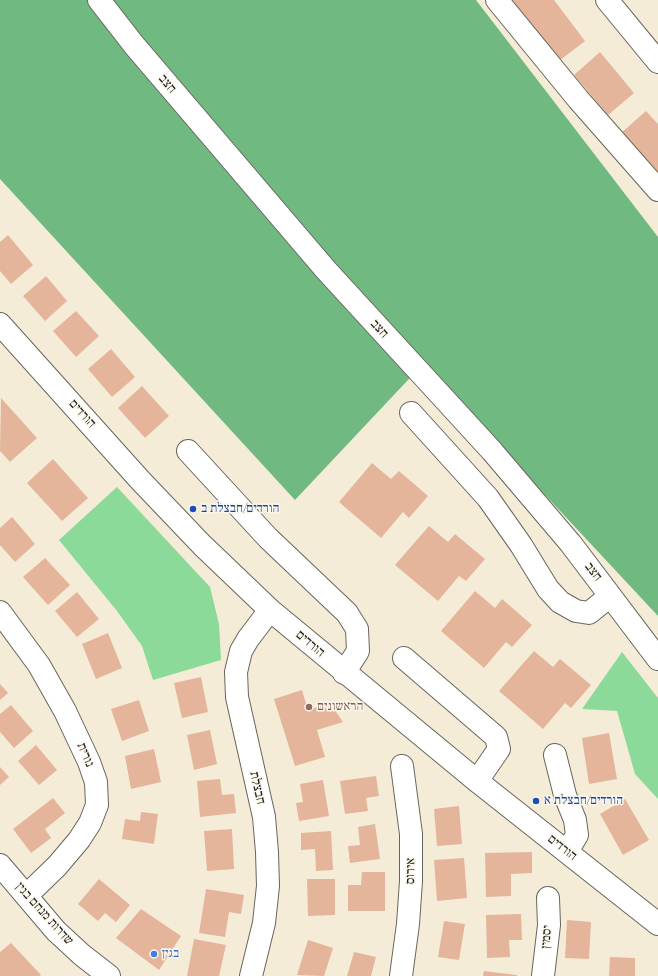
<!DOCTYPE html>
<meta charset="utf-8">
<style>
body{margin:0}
canvas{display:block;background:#f5ecd7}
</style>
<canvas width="658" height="976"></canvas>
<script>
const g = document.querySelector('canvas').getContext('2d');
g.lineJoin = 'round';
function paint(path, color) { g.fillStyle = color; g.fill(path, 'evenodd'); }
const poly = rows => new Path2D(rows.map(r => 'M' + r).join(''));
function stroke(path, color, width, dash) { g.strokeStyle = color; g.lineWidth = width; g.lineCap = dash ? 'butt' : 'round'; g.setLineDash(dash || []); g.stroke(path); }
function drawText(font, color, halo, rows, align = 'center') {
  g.font = font + ' "IM FELL French Canon","Frank Ruhl Libre",serif'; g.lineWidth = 3; g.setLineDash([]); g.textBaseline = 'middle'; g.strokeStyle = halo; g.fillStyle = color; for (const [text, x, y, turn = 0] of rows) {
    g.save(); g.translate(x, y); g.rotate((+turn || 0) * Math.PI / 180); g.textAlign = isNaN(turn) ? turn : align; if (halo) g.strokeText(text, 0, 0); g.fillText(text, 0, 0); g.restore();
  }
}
paint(poly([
 [117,487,210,587,219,624,221,660,153,680,142,646,117,611,59,540],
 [622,652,658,698,658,799,635,774,617,711,582,709]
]), '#8bda99');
paint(poly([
 [0,0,476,0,658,237,658,616,423,364,295,500,0,179]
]), '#70ba81');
paint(poly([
 [506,0,554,0,585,41,555,64],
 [600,52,634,93,608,115,574,75],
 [646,111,658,124,658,175,620,134],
 [8,235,33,265,11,284,0,271,0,242],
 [46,276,67,301,45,321,23,296],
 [76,311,99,336,76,357,53,331],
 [111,349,135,377,112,397,88,369],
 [142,386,169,416,145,438,118,408],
 [1,398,37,438,10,462,0,451],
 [53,459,88,498,62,521,27,483],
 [372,463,391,479,399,471,428,496,409,518,403,512,381,538,339,502],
 [12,517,35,544,15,562,0,545,0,528],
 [429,526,448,542,455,534,485,559,466,581,459,576,438,601,395,565],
 [45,558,70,585,48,605,23,577],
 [475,591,495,608,502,599,532,625,512,647,506,642,484,668,441,631],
 [77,592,99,619,77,637,55,611],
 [108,633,122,668,96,679,82,644],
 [534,651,553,667,560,659,591,685,571,708,565,703,543,729,499,691],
 [201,677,208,712,182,718,174,683],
 [0,684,8,693,0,700],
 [302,690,308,710,330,703,343,722,317,730,325,757,295,766,274,699],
 [139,700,149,731,122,741,111,709],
 [11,705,33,731,14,748,0,732,0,714],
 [210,730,217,764,194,770,187,735],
 [609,733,617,779,589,784,582,738],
 [36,745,57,770,39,785,18,761],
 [154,749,161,782,131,789,125,756],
 [0,767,9,777,0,785],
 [376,776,379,796,366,798,368,811,345,814,340,781],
 [220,779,222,795,234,794,236,813,200,817,197,781],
 [323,780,329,816,299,821,296,803,303,802,300,784],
 [53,798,65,813,45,829,51,838,31,853,13,829],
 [625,799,649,840,623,855,600,814],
 [459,806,462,844,437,846,434,809],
 [141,812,158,814,154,844,122,839,125,819,140,821],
 [375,824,380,859,350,863,348,846,360,845,358,827],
 [232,829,234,869,207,871,204,831],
 [331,831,333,870,316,871,315,849,301,850,301,833],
 [532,852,532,873,511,874,511,896,486,897,485,853],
 [464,858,467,898,437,901,434,860],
 [362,872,385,872,385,911,348,911,348,885,361,885],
 [99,879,130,905,116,922,105,913,98,921,78,904],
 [307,879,335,879,335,915,308,916],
 [206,889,244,895,241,914,229,912,225,937,199,933],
 [141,909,181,936,159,970,116,938],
 [521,914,522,940,509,940,510,957,487,958,486,915],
 [567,920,591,922,589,959,565,958],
 [444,921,465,924,459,960,438,957],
 [194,939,226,945,219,976,187,976],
 [308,940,333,948,324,976,297,975],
 [11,943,41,975,39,976,0,976,0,952],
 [354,952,376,957,371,976,347,976],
 [610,957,635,958,635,976,609,976],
 [484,971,517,975,517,976,483,976]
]), '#e4b59a');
const minor = poly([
 [99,0,134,45,326,270,492,451,571,544,658,659],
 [497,0,578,99,658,190],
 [607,0,658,62],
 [0,324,140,480,202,545,270,610,477,781,658,924],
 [411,413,488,498,521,545,548,589,560,602,576,611,589,613,610,596],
 [188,451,268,538,347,613,357,629,358,651,344,673],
 [0,612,39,665,65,711,89,762,96,782,97,805,90,823,79,840,57,866,27,895],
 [404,658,496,737,499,749,477,781],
 [555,755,565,795,575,820,577,835,567,852],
 [0,865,56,931,82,955,109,976],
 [251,976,264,923,268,886,267,852,264,817,237,697,236,672,241,651,248,639,270,610],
 [401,976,408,924,411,881,411,834,402,766],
 [543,976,549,925,548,898]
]);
stroke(minor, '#68655d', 24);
stroke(minor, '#fff', 22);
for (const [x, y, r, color] of [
 [193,509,4,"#1a4fb4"],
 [309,707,4,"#8d6e63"],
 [536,801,4,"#1a4fb4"],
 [154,954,4,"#3f7fe0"]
]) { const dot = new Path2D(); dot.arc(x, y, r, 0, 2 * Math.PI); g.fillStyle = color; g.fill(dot); stroke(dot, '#fbf7ec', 1.5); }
drawText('13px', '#1c1c1c', '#fbf7ec', [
 ["חצב",167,84,50],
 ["חצב",379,329,48],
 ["הורדים",82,414,48],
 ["חצב",593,572,53],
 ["הורדים",310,644,40],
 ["נורית",85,755,67],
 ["חבצלת",257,788,77],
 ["הורדים",562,848,38],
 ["אירוס",411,871,-89],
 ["שדרות מנחם בגין",44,914,48],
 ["יסמין",547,937,-85]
]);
drawText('13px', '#164399', '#fbf7ec', [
 ["הורדים/חבצלת ב",201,509],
 ["הורדים/חבצלת א",544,801]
], 'left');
drawText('13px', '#785e54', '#fbf7ec', [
 ["הראשונים",317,707]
], 'left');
drawText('13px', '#366cbe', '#fbf7ec', [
 ["בגין",162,954]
], 'left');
</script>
